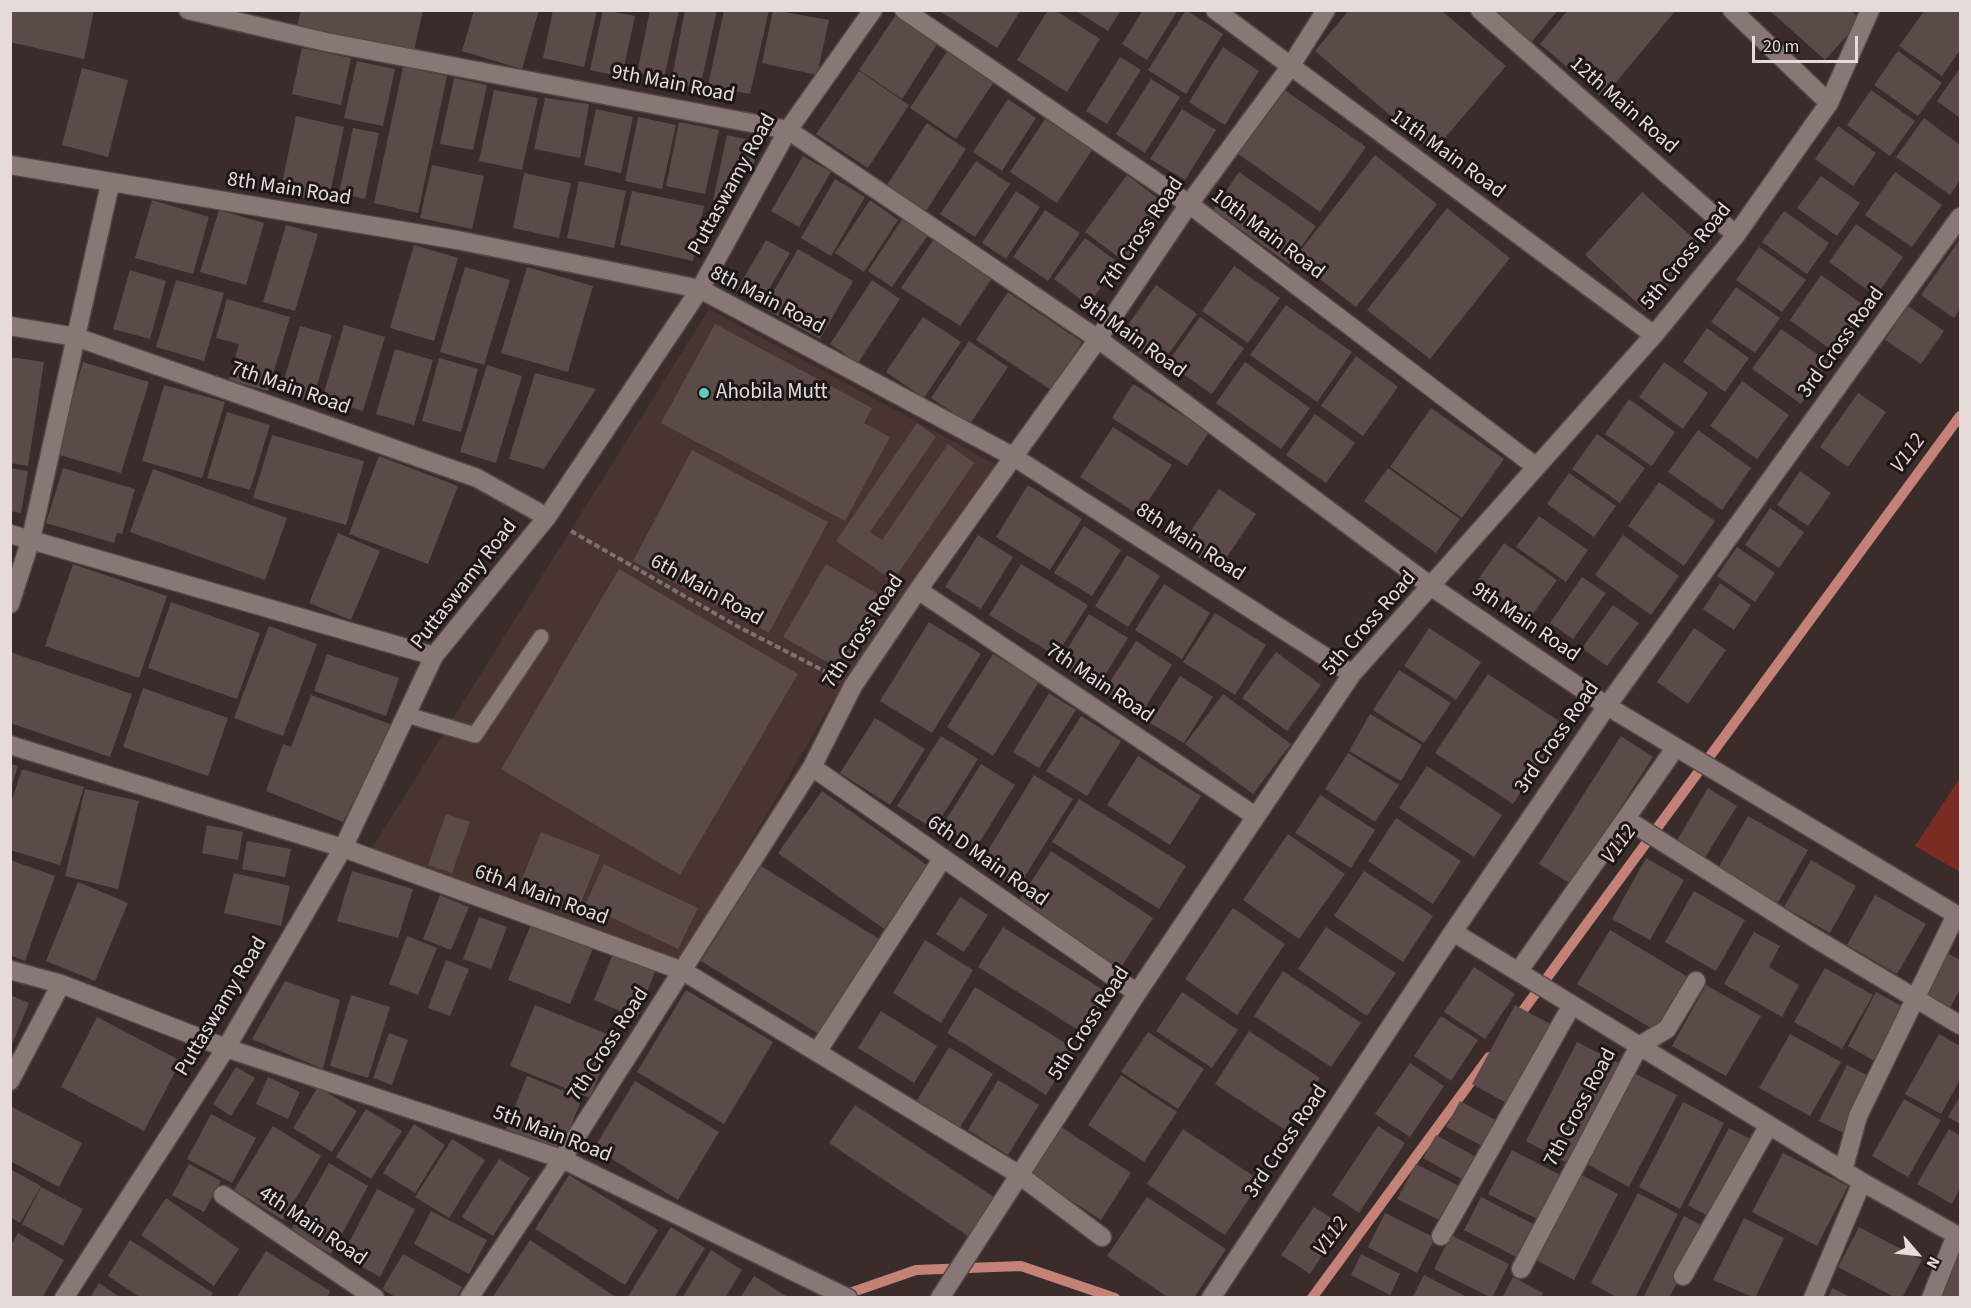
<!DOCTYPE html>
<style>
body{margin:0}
#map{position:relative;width:1971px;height:1308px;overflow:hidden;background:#3a2c2a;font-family:"Source Sans 3",sans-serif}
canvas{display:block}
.frame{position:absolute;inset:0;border:12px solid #e5dcda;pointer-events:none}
.north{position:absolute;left:1887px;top:1224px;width:60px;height:60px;-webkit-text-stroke:4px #1c1615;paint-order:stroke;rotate:118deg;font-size:16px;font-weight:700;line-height:24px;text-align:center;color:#e5dcda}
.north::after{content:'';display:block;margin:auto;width:21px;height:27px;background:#e5dcda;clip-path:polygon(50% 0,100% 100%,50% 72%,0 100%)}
.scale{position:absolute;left:1752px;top:36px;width:106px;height:27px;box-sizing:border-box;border:3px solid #e5dcda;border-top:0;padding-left:8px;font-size:18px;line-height:21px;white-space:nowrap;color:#e5dcda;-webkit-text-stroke:4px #1c1615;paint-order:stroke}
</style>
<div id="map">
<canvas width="1971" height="1308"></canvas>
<div class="frame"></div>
<div class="north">N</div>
<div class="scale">20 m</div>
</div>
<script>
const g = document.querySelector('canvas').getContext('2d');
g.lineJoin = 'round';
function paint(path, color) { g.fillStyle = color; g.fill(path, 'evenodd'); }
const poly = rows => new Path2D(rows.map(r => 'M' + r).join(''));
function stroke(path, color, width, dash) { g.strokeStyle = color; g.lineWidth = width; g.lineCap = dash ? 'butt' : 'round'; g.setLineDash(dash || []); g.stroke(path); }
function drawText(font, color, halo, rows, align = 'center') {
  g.font = font + ' "Source Sans 3",sans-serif'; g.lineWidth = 6; g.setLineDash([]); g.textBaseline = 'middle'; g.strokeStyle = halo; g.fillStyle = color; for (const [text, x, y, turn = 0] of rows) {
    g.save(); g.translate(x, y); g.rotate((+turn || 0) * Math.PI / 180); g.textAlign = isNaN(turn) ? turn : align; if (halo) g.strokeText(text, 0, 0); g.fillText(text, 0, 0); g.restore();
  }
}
paint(poly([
 [709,309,997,465,848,675,681,961,370,851]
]), '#483430');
paint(poly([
 [1960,778,1960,872,1915,846]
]), '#7b2c22');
stroke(poly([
 [1516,1020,1960,416],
 [841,1296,916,1270,1021,1266,1115,1298],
 [1312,1298,1489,1057]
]), '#c48177', 10);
paint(poly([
 [10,10,94,10,84,59,10,42],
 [301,10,423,10,414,51,297,26],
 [474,10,539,10,522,69,462,51],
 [553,10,597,10,584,67,543,58],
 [603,10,635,16,622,77,590,70],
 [650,10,679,10,664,78,637,73],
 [685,10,717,10,700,88,671,83],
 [724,10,769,10,750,94,708,86],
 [773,10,829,20,817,75,762,63],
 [938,10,1021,10,997,48],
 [1048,10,1055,10,1100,39,1067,92,1017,60],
 [1075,10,1121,10,1108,31],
 [1143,10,1178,10,1147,60,1122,44],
 [1186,10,1223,34,1186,94,1148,70],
 [1349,10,1441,10,1506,66,1433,152,1315,51],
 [1497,10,1558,10,1529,45,1493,15],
 [1568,10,1676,10,1603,98,1540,44],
 [1769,10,1850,10,1861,20,1825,60],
 [1925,10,1957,10,1960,13,1960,50,1942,76,1899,46],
 [897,13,939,41,902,99,859,70],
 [950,47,997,77,956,139,910,108],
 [1223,47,1259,71,1225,125,1189,102],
 [302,48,351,58,341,105,292,94],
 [1898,51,1942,83,1918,116,1874,85],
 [1120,57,1141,70,1107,124,1086,111],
 [357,61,395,69,383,126,344,118],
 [403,67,447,76,418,213,374,203],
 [82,68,128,80,108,157,62,145],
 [1960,68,1960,118,1937,101],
 [859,71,909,105,868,168,816,134],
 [454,78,487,85,473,150,440,144],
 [1151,79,1180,97,1145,153,1116,134],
 [1279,86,1366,147,1320,212,1234,151],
 [494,90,538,98,522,170,479,161],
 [1871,90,1915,121,1890,156,1847,125],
 [545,98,589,104,580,158,534,149],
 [1008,99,1036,118,1002,171,973,152],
 [596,109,633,117,621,173,584,165],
 [1182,109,1216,130,1185,180,1150,159],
 [296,116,344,127,328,203,280,193],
 [638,117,676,125,662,189,625,181],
 [1924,118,1960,145,1960,180,1950,195,1896,157],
 [1045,119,1092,150,1057,203,1010,172],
 [679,122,719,130,705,194,666,186],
 [927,123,966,149,926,211,887,185],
 [1838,126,1876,153,1853,186,1815,159],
 [353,128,379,133,365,199,339,193],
 [727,135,758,142,754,163,727,203,713,200],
 [1375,155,1437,204,1356,307,1294,259],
 [803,156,831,172,799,227,771,211],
 [976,161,1010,184,975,237,940,214],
 [432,165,484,176,472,229,420,218],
 [1239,172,1316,226,1289,264,1213,210],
 [1895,172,1942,205,1912,247,1865,215],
 [524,173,571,183,559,238,513,228],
 [1127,175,1168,206,1126,263,1085,232],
 [1821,176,1860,203,1837,236,1797,208],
 [835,179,865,197,831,256,801,238],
 [579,181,626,191,614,248,567,238],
 [632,191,704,206,693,261,620,245],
 [1016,191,1040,207,1006,259,982,243],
 [1642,192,1703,247,1646,311,1585,255],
 [152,200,209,217,193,274,135,258],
 [870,200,898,220,864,272,835,253],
 [1447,208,1510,258,1430,359,1367,310],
 [219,210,264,223,246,285,200,272],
 [1045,210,1080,233,1048,281,1013,257],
 [1784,211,1829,243,1807,274,1762,242],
 [903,218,928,235,892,287,868,271],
 [1856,224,1903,257,1876,296,1829,262],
 [286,225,318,234,295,311,263,302],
 [1085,238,1119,263,1088,305,1054,279],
 [934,239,992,278,960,326,901,288],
 [1960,239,1960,309,1954,318,1921,295],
 [766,240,790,253,760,305,736,291],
 [414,245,458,258,434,341,390,328],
 [1759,247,1806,280,1782,312,1736,280],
 [798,249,853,281,820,339,764,308],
 [1234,266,1280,298,1248,343,1202,311],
 [465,267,510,280,484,365,440,352],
 [527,267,593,286,568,372,501,353],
 [130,270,166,281,150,339,113,329],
 [1821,275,1869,309,1837,354,1790,320],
 [176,280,224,293,204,361,156,347],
 [872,280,900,299,858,363,830,344],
 [1156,285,1197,314,1159,367,1119,338],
 [1736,287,1780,318,1755,353,1711,322],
 [1008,292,1082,342,1051,390,976,340],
 [227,299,290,317,268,391,229,380,239,344,216,338],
 [1286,305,1352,352,1317,402,1250,355],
 [1908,306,1944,331,1921,364,1885,340],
 [923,317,961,342,924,398,886,372],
 [1200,317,1244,348,1212,394,1167,363],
 [715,324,872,408,864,423,890,437,845,521,661,423],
 [344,325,385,337,363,411,322,399],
 [300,326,332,335,312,402,280,393],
 [1707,328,1749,358,1725,392,1683,362],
 [1781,329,1829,362,1801,404,1752,369],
 [969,341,1008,367,970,424,931,398],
 [395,349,433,360,414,425,376,414],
 [1356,356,1398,387,1363,436,1321,406],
 [10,357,44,362,28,466,10,463],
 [439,358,478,369,461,432,422,421],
 [83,362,149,382,121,473,56,454],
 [1245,362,1310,408,1281,449,1216,403],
 [1664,362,1708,393,1683,429,1639,397],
 [487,365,522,376,496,463,460,452],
 [535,373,596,389,544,469,509,459],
 [1742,381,1789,415,1757,459,1710,426],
 [1133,384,1209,432,1187,466,1112,418],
 [164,385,225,402,202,478,142,461],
 [1858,393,1886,412,1848,467,1820,447],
 [1629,399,1675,432,1652,466,1605,434],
 [1431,408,1504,459,1462,518,1390,467],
 [227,412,270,425,250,490,207,478],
 [1315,414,1355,443,1326,483,1286,455],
 [917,423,936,437,870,532,882,540,948,444,974,463,893,581,836,541],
 [1113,427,1172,465,1139,515,1080,477],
 [1698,430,1751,468,1722,510,1668,472],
 [1597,434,1645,468,1620,503,1572,469],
 [272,435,364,461,346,525,253,498],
 [692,450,828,522,769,633,633,561],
 [379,456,458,486,428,564,349,534],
 [10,468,28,471,21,513,10,511],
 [63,468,135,489,122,534,117,533,114,543,46,523],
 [1388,468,1460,519,1436,553,1364,501],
 [153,469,287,518,265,580,130,532],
 [1800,471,1831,493,1808,526,1777,505],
 [1569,473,1616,506,1594,537,1547,504],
 [1659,482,1715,521,1684,566,1628,526],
 [1028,485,1082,519,1050,570,996,537],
 [1219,489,1256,514,1218,570,1181,546],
 [1770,508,1804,532,1779,568,1745,545],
 [1539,516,1588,550,1566,582,1516,547],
 [1084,526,1121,550,1092,596,1054,573],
 [338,533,380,551,351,620,309,603],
 [978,535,1013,557,981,609,945,587],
 [1623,535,1679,576,1651,615,1595,575],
 [1504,543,1557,580,1530,618,1477,581],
 [1737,547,1775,573,1755,602,1717,576],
 [1127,555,1160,576,1128,627,1095,606],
 [73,564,167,596,139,678,45,646],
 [826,564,883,597,841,670,783,637],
 [1021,564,1088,605,1056,656,989,615],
 [619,569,798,674,680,875,501,769],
 [1582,577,1606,593,1573,639,1550,623],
 [1720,583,1751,605,1734,630,1703,609],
 [1164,584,1210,613,1182,659,1135,630],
 [171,602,260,633,237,699,148,668],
 [1613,605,1639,623,1607,666,1582,648],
 [1215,613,1266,645,1235,695,1183,662],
 [1089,614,1128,638,1097,688,1058,664],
 [929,622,981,654,932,733,880,701],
 [269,626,317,644,283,736,234,718],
 [1429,628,1481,662,1456,700,1404,666],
 [1694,628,1726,650,1688,704,1657,682],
 [1136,641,1172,665,1141,714,1104,691],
 [10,652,132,694,110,757,10,723],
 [1276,652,1321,685,1287,731,1242,698],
 [327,654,399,678,386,716,314,691],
 [993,654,1039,682,993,756,947,727],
 [1399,670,1451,703,1424,743,1373,710],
 [1488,674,1565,725,1513,804,1435,753],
 [1180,676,1213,697,1184,743,1150,723],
 [143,688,228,718,208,776,123,747],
 [1049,693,1076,710,1039,768,1013,752],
 [1223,694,1291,744,1253,794,1185,744],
 [311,695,393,725,343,822,266,791,283,744,291,747],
 [1370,714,1422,745,1401,781,1349,751],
 [1081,716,1121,741,1087,796,1046,771],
 [875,718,925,749,890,805,840,773],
 [941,736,978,759,934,829,897,806],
 [1621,736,1653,757,1571,884,1539,864],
 [1348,753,1399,785,1375,822,1325,789],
 [1138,756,1201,796,1170,845,1107,805],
 [10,764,18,766,11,788,10,788],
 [981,764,1015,785,976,848,942,826],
 [1427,766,1502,815,1474,857,1399,808],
 [22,769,84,787,60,865,10,850,10,806],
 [1034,775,1073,799,1017,889,979,865],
 [1708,788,1737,806,1704,859,1676,842],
 [85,789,139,801,118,889,65,876],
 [822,791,928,866,884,929,778,853],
 [1320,795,1375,830,1351,868,1295,833],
 [1079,799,1186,866,1159,909,1052,842],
 [446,814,470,822,452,873,428,865],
 [1748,816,1808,850,1777,904,1717,870],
 [1396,818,1461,861,1433,904,1368,861],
 [207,825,243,832,238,860,202,853],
 [541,832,600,855,580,905,521,881],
 [1288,834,1345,874,1299,939,1243,900],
 [247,841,291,849,285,877,242,869],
 [1051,851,1153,918,1118,972,1016,905],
 [1646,858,1684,880,1650,940,1612,919],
 [10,860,55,876,25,961,10,955],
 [1811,860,1856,886,1830,933,1784,907],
 [604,864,698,908,678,949,585,905],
 [761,866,879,939,819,1034,701,961],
 [352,871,413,889,398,938,337,921],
 [1364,871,1433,916,1403,962,1334,916],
 [234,873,290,886,281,926,224,913],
 [78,882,128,903,95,981,46,961],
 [1694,891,1745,920,1716,971,1665,942],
 [440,895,469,907,451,950,423,939],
 [1875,895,1926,924,1897,974,1847,945],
 [960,897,988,915,964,952,936,934],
 [1233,908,1285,944,1237,1015,1185,979],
 [479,917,507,927,491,969,463,959],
 [532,922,594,946,570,1004,508,980],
 [1003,927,1108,993,1083,1033,978,967],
 [1326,927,1396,973,1367,1016,1298,969],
 [1610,930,1688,977,1656,1031,1577,984],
 [1754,932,1780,946,1769,967,1799,985,1782,1017,1724,984],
 [407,936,437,948,418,995,389,984],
 [925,940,973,970,941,1023,893,993],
 [615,949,657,966,637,1018,594,1000],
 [1947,953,1960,960,1960,989,1949,1010,1924,997],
 [446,960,469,969,450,1016,428,1008],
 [1474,967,1515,994,1485,1039,1444,1012],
 [1825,968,1873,995,1842,1049,1794,1022],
 [1283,971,1361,1023,1331,1067,1254,1016],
 [285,981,340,1000,323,1069,252,1039],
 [1706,985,1761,1016,1726,1076,1672,1046],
 [975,987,1075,1049,1046,1095,947,1033],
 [686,990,773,1042,724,1124,637,1072],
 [1182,992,1238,1030,1212,1068,1156,1031],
 [1876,992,1907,1009,1878,1063,1848,1046],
 [10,995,29,1003,11,1047,10,1047],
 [351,995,390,1007,368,1078,330,1066],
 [535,1005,615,1037,590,1098,510,1066],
 [1515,1005,1554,1026,1510,1105,1472,1084],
 [881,1011,937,1046,914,1083,858,1048],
 [1441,1016,1478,1040,1451,1081,1414,1056],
 [97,1017,181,1061,144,1131,61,1087],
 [1249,1031,1320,1078,1285,1130,1215,1084],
 [1148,1032,1204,1069,1178,1109,1121,1072],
 [389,1033,408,1040,392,1085,373,1078],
 [1790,1034,1841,1062,1810,1116,1759,1088],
 [1939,1034,1960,1046,1960,1080,1941,1114,1905,1094],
 [1577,1042,1624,1066,1573,1166,1526,1141],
 [949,1047,993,1074,959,1129,916,1102],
 [1410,1063,1444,1086,1410,1137,1375,1114],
 [1847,1065,1875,1079,1846,1134,1819,1121],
 [236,1067,255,1078,231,1116,213,1104],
 [1634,1073,1677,1095,1629,1187,1587,1164],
 [1121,1075,1177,1112,1144,1162,1088,1125],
 [527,1076,582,1098,560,1153,505,1131],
 [268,1077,300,1092,288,1119,256,1104],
 [998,1080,1039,1105,1008,1155,968,1130],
 [635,1081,719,1132,678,1200,594,1148],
 [318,1087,357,1111,332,1152,293,1128],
 [1960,1096,1960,1124,1948,1117],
 [1904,1099,1941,1120,1908,1177,1872,1156],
 [1460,1101,1499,1122,1486,1148,1446,1127],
 [1683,1102,1724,1123,1680,1209,1639,1187],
 [855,1105,994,1197,968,1236,829,1143],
 [10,1106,82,1143,59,1187,10,1161],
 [366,1109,402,1131,371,1179,336,1157],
 [211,1114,256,1138,232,1183,187,1159],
 [414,1124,445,1145,415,1193,383,1173],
 [273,1126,321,1156,283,1220,234,1190],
 [1378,1126,1405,1143,1359,1213,1332,1195],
 [1061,1127,1131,1173,1101,1220,1030,1174],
 [1729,1128,1754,1141,1713,1219,1688,1205],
 [1183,1129,1261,1181,1225,1235,1147,1184],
 [1949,1129,1960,1136,1960,1188,1952,1204,1917,1184],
 [1436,1135,1478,1158,1465,1181,1423,1158],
 [452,1139,485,1160,449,1218,415,1197],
 [1512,1150,1562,1176,1539,1220,1488,1194],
 [1783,1153,1848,1186,1817,1246,1752,1212],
 [499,1159,530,1178,493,1236,462,1217],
 [329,1163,368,1186,331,1254,290,1232],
 [189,1164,221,1181,204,1212,172,1195],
 [1416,1164,1463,1188,1445,1223,1397,1199],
 [10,1169,41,1186,20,1223,10,1217],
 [1580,1174,1618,1194,1574,1280,1536,1260],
 [569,1175,658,1230,625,1285,535,1229],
 [41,1187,83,1209,63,1246,22,1224],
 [377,1189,415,1209,380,1277,342,1256],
 [1638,1193,1678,1214,1635,1298,1618,1298,1591,1283],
 [1147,1197,1226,1249,1194,1298,1169,1298,1107,1256],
 [1481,1197,1537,1226,1520,1259,1464,1230],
 [166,1198,239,1249,214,1286,141,1235],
 [1314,1207,1342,1225,1310,1274,1281,1255],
 [431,1211,487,1240,469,1274,414,1244],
 [1385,1213,1435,1238,1417,1273,1368,1247],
 [1684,1216,1705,1227,1669,1298,1643,1298],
 [1744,1218,1784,1238,1755,1298,1713,1280],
 [671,1227,705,1248,674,1298,627,1298],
 [1859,1227,1922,1260,1902,1298,1896,1298,1838,1267],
 [18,1233,64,1260,42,1298,10,1298,10,1247],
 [1451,1235,1509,1264,1492,1298,1434,1269],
 [130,1240,213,1293,210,1298,141,1298,108,1276],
 [530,1240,617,1298,492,1298],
 [711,1250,742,1270,725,1298,682,1298],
 [266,1251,330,1291,327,1298,236,1298],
 [1960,1252,1960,1298,1939,1298],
 [403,1254,462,1287,456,1298,397,1298,382,1289],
 [1361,1254,1400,1274,1390,1295,1351,1275],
 [1424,1275,1469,1298,1412,1298],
 [754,1276,786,1296,785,1298,740,1298],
 [1513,1277,1543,1293,1541,1298,1502,1298],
 [99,1283,121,1298,90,1298],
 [1832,1288,1852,1298,1828,1298]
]), '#5a4b48');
const lane = poly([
 [407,715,475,735,541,637]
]);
const street = poly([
 [188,10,326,42,788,130,1098,339,1432,587,1607,706,1960,917],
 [904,10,1189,204,1535,466],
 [1215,10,1654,335],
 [1480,10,1736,235],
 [1732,10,1829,103],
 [10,165,457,240,700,289,1014,457,1352,674],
 [10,326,76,337,477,478,547,517],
 [10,534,434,656],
 [918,590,1255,816],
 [10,604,31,539,110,184],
 [10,745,343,848,683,971,1018,1174,1102,1237],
 [812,767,1137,993],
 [1626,819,1811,936,1960,1025],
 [1453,932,1862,1182,1960,1237],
 [10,970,61,984,226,1048,562,1159,848,1298],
 [1518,972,1676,747],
 [817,1052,943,858],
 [10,1081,61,984],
 [1843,1171,1858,1116,1956,915],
 [223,1195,375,1298],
 [1441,1236,1572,1005],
 [1521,1269,1639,1046,1667,1029,1696,981],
 [1683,1276,1769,1125],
 [469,1298,562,1159,812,767,853,686,918,590,1098,339,1189,204,1290,67,1326,10],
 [940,1298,1137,993,1352,674,1654,335,1736,235,1829,103,1870,10],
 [1211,1298,1453,932,1607,706,1960,217],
 [1813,1298,1862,1182],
 [1931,1298,1956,1235]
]);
const secondary = poly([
 [64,1298,226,1048,343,848,434,656,547,517,700,289,788,130,873,10]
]);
stroke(lane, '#544846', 18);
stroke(street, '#544846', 21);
stroke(secondary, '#544846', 21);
stroke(poly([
 [571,531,735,625,830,674]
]), '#7d716f', 4, [6, 3]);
stroke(lane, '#887875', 15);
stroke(street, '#887875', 18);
stroke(secondary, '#887875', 18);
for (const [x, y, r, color] of [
 [704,393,6,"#5dceb9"]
]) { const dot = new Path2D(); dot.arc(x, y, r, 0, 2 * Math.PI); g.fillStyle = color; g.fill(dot); stroke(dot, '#1c1615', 2); }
drawText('21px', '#e5dcda', '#1c1615', [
 ["9th Main Road",673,85,11],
 ["12th Main Road",1623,106,41],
 ["11th Main Road",1447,155,36],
 ["Puttaswamy Road",733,185,-61],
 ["8th Main Road",289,190,9],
 ["7th Cross Road",1143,234,-56],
 ["10th Main Road",1267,235,37],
 ["5th Cross Road",1687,257,-51],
 ["8th Main Road",767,301,27],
 ["9th Main Road",1132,338,36],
 ["3rd Cross Road",1842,343,-54],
 ["7th Main Road",290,389,19],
 ["8th Main Road",1190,543,33],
 ["Puttaswamy Road",465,585,-52],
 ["6th Main Road",706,591,29],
 ["9th Main Road",1525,623,34],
 ["5th Cross Road",1370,624,-49],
 ["7th Cross Road",864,632,-57],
 ["7th Main Road",1099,684,34],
 ["3rd Cross Road",1558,738,-55],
 ["6th D Main Road",987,862,35],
 ["6th A Main Road",541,896,20],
 ["Puttaswamy Road",222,1007,-59],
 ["5th Cross Road",1090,1024,-57],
 ["7th Cross Road",609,1045,-57],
 ["7th Cross Road",1581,1108,-62],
 ["5th Main Road",552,1135,21],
 ["3rd Cross Road",1287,1142,-56],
 ["4th Main Road",312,1227,34]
]);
drawText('21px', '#e5dcda', '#1c1615', [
 ["Ahobila Mutt",716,393]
], 'left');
drawText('italic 22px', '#efd4d0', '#1c1615', [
 ["V112",1909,454,-54],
 ["V112",1620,845,-54],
 ["V112",1332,1237,-54]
]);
</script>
